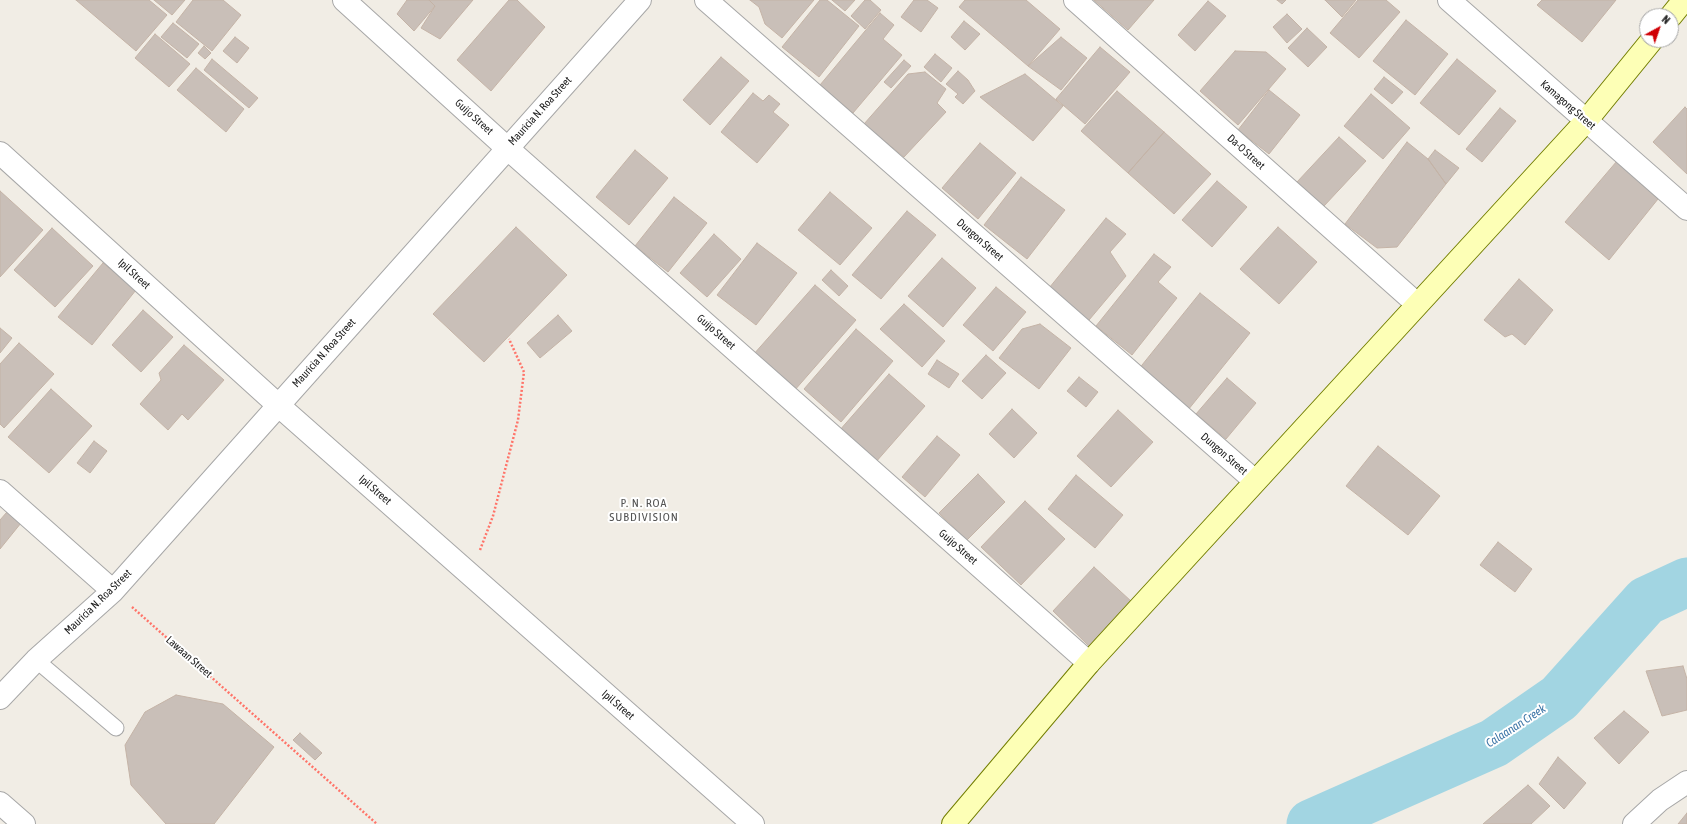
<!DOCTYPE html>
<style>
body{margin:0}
#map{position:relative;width:1687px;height:824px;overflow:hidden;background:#f1ede5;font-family:"Asap Condensed",sans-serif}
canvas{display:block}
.north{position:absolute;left:1639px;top:8px;width:40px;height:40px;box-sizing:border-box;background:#fff;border:1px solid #a6a6a6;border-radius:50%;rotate:40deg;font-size:11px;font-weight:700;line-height:16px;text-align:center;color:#202020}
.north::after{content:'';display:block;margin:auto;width:14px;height:18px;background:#d00005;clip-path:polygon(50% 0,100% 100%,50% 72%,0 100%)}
</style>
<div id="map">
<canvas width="1687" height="824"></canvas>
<div class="north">N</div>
</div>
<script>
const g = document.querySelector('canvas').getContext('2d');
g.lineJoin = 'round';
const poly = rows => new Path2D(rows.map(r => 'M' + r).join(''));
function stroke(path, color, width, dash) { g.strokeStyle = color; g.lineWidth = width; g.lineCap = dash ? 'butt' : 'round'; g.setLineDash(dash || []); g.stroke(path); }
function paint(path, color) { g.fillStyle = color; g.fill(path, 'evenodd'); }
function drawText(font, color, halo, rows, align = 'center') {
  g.font = font + ' "Asap Condensed",sans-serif'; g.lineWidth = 4; g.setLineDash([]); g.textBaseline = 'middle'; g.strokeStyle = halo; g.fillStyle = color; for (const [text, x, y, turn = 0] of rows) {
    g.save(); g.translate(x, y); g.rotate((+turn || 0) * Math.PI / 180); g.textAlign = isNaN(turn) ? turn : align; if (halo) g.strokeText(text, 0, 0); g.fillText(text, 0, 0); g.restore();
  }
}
stroke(poly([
 [1311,824,1494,743,1559,698,1646,601,1687,582]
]), '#a2d5e2', 49);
const building = poly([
 [76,0,149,0,167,15,136,51,76,0],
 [154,0,185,0,172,15,154,0],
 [193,0,223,0,241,15,212,51,176,22,193,0],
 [407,0,429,0,435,6,414,31,397,14,407,0],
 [429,0,473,0,440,39,421,28,435,6,429,0],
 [509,0,517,0,545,27,491,91,457,60,509,0],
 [750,0,814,0,782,38,765,24,759,7,750,0],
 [820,0,827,0,859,26,819,77,782,47,820,0],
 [832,0,855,0,845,11,832,0],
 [865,0,870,0,881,10,865,29,851,16,865,0],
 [914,0,927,0,938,8,921,32,901,17,914,0],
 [965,0,1026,0,1060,29,1028,66,959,7,965,0],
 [1094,0,1154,0,1128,30,1094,0],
 [1277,0,1286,0,1282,4,1277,0],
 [1325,0,1356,0,1342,17,1325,0],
 [1358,0,1386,0,1400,12,1359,58,1330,33,1358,0],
 [1542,0,1616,0,1582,42,1537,5,1542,0],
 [1208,1,1226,16,1195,51,1178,35,1208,1],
 [880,13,894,25,883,39,902,55,853,113,820,85,880,13],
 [1287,14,1302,29,1287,43,1273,27,1287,14],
 [1406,20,1448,54,1415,95,1373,61,1406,20],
 [964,21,980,34,965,50,951,37,964,21],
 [173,23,199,44,187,58,161,37,173,23],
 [1307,28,1327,47,1308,67,1288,48,1307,28],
 [155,34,190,64,169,87,135,58,155,34],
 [235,37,249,48,237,63,223,51,235,37],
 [1061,37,1087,58,1061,90,1028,66,1061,37],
 [204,46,211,53,205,59,198,53,204,46],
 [1100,47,1130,72,1085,124,1056,99,1100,47],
 [1235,51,1266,52,1286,69,1238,125,1200,91,1235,51],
 [935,54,952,68,941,82,924,67,935,54],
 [721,57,749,81,710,125,683,100,721,57],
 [212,59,258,98,249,108,204,70,212,59],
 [1457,59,1496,91,1459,135,1420,103,1457,59],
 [904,60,911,66,891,88,884,82,904,60],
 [196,68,244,109,226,132,177,90,196,68],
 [958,71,968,80,975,91,963,104,955,97,958,94,946,84,958,71],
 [925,72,946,89,937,103,946,112,904,157,864,124,908,74,925,72],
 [1025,74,1063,106,1033,141,980,97,1025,74],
 [1384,77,1403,92,1392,104,1374,89,1384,77],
 [1269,90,1300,115,1269,154,1238,130,1269,90],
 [1117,91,1164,132,1128,173,1081,131,1117,91],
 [753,93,763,101,769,95,780,104,773,112,789,125,757,163,721,132,753,93],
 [1371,94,1410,128,1383,159,1344,126,1371,94],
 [1685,107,1687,109,1687,174,1653,142,1685,107],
 [1500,108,1516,121,1482,162,1466,149,1500,108],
 [1164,132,1211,174,1174,214,1128,173,1164,132],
 [1339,137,1366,161,1324,206,1297,182,1339,137],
 [1407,142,1428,159,1446,184,1397,247,1377,248,1345,224,1407,142],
 [980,143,1016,173,978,219,942,188,980,143],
 [635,150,668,178,629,225,596,197,635,150],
 [1435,150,1459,168,1446,184,1428,159,1435,150],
 [1617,161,1658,199,1609,260,1565,222,1617,161],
 [1021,177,1065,210,1027,259,984,225,1021,177],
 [1217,181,1247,207,1212,247,1182,220,1217,181],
 [0,191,43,230,0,277,0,191],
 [830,192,872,228,840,265,798,230,830,192],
 [674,197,707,223,668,272,635,246,674,197],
 [907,211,936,235,881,299,852,275,907,211],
 [1106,218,1126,234,1110,252,1126,276,1084,326,1045,293,1106,218],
 [516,227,567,275,484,362,433,314,516,227],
 [1278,227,1317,262,1279,304,1240,269,1278,227],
 [52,228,93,266,55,307,14,270,52,228],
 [714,234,741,259,707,297,680,273,714,234],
 [757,243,797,273,756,325,717,295,757,243],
 [1154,254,1171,267,1158,282,1177,298,1132,355,1096,326,1154,254],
 [942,258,976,288,943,327,908,296,942,258],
 [103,263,136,290,92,345,58,317,103,263],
 [831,270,848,286,839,296,822,280,831,270],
 [1519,279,1553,310,1525,345,1512,334,1505,337,1484,320,1519,279],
 [815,285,856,320,794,391,753,355,815,285],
 [996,287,1026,312,993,351,963,325,996,287],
 [1200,293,1250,333,1188,410,1138,370,1200,293],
 [904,304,945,341,922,367,880,329,904,304],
 [143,310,173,337,141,372,112,345,143,310],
 [558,315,572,331,540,358,527,343,558,315],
 [1040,324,1071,348,1039,389,999,358,1022,329,1040,324],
 [0,328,12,338,0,353,0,328],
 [856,329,893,361,841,422,804,389,856,329],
 [19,343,54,374,4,428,0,424,0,364,19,343],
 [184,345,224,380,188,420,182,414,168,430,140,404,161,380,159,373,184,345],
 [986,355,1006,373,982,399,962,381,986,355],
 [937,360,959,374,949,388,928,374,937,360],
 [889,374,925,406,875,463,839,431,889,374],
 [1079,377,1098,392,1086,407,1067,391,1079,377],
 [1227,378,1256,403,1226,439,1196,414,1227,378],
 [51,389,92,426,49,473,8,437,51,389],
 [1012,409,1037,433,1014,458,989,434,1012,409],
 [1118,410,1153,442,1111,487,1077,456,1118,410],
 [937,436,960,455,925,497,902,477,937,436],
 [94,441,107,451,90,473,77,463,94,441],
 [1378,446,1440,496,1408,535,1346,486,1378,446],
 [978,474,1005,502,967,540,939,513,978,474],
 [1076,475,1123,515,1095,548,1048,509,1076,475],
 [1025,501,1065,539,1021,585,981,547,1025,501],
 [7,512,21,523,0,549,0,520,7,512],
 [1498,542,1532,569,1515,592,1480,565,1498,542],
 [1094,567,1132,602,1089,646,1053,611,1094,567],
 [1683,666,1687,679,1687,710,1662,716,1646,671,1683,666],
 [176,695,223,704,274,747,214,824,166,824,131,785,125,745,145,712,176,695],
 [1624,711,1649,732,1619,764,1594,738,1624,711],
 [300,733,322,753,315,760,293,740,300,733],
 [1558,757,1586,783,1564,809,1539,784,1558,757],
 [1528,785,1550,806,1531,824,1483,824,1528,785],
 [1687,813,1687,824,1678,824,1687,813]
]);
paint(building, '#c9bfb8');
stroke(building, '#c4b3a6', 1);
const lane = poly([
 [36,660,116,728]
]);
const street = poly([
 [344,0,507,148,1089,663],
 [706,0,1255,481],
 [1075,0,1417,304],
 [1449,0,1687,209],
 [0,153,278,405,753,824],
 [0,491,113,591],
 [0,698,36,660,113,591,640,0],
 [0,803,24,824],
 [1634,824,1660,800,1687,782]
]);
const secondary = poly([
 [1671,16,1684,0],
 [953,824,1089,663,1586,121,1652,40]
]);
stroke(lane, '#a7a7a7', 17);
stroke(street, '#a7a7a7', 24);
stroke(secondary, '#737e00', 24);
stroke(poly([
 [480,550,493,516,518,420,524,372,509,339],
 [132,607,377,824]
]), '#ff7469', 2.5, [2, 2]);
stroke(lane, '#fff', 15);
stroke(street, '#fff', 22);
stroke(secondary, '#fdffb6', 22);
drawText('11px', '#202020', '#fff', [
 ["Kamagong Street",1568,105,41],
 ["Mauricia N. Roa Street",540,111,-48],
 ["Guijo Street",474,117,42],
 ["Da-O Street",1246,152,42],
 ["Dungon Street",980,240,41],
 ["Ipil Street",134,274,42],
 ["Guijo Street",716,332,41],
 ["Mauricia N. Roa Street",324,353,-48],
 ["Dungon Street",1224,454,41],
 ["Ipil Street",375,490,41],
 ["Guijo Street",958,547,41],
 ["Mauricia N. Roa Street",98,602,-44],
 ["Lawaan Street",189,657,41],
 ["Ipil Street",618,705,41]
]);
g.letterSpacing = '1px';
drawText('12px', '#535353', '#fff', [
 ["P. N. ROA",644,503],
 ["SUBDIVISION",644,517]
]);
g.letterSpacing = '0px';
drawText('italic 12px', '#3e76a7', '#fff', [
 ["Calaanan Creek",1516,726,-33]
]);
</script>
